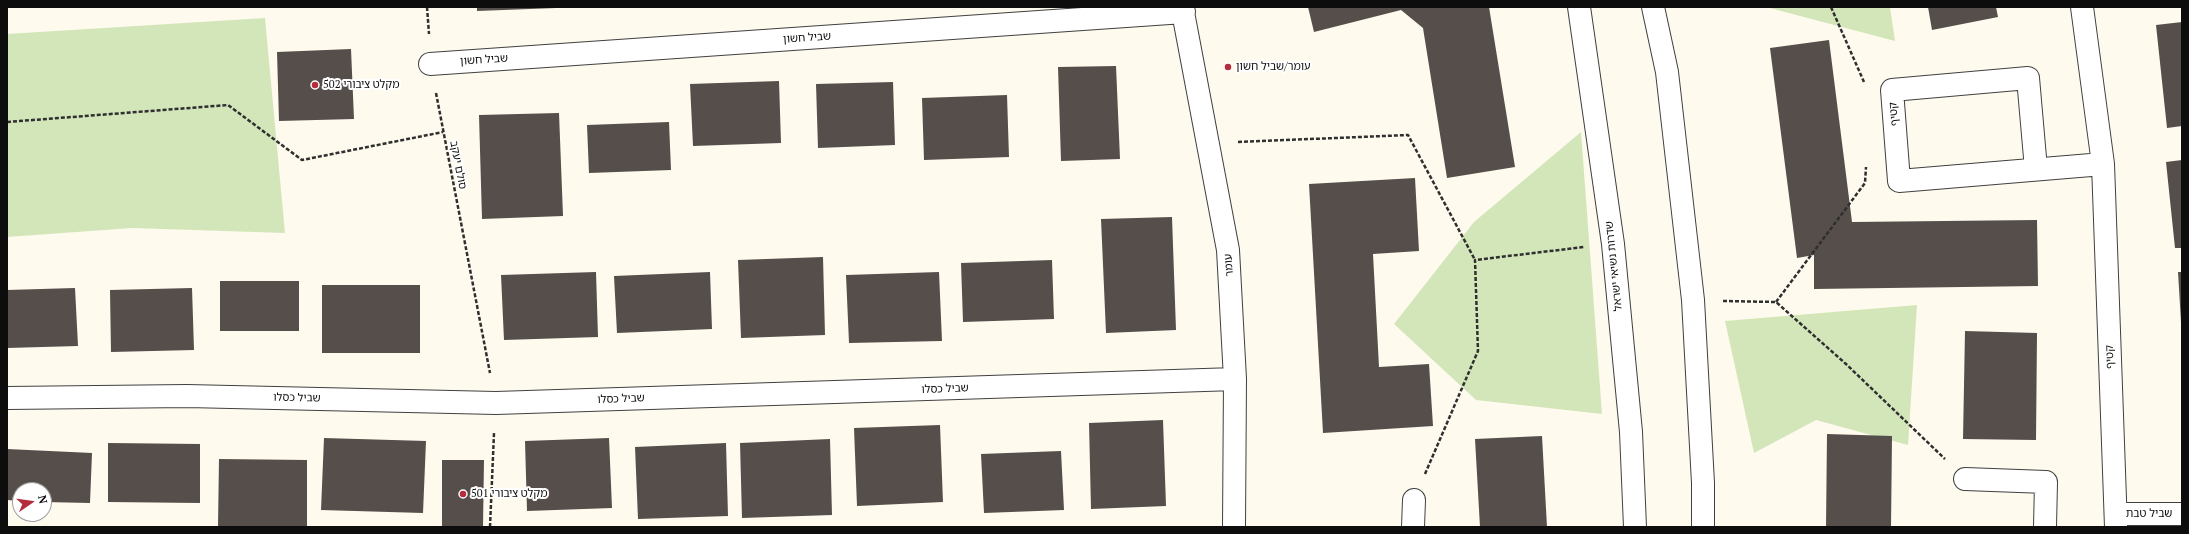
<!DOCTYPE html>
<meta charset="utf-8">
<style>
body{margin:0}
#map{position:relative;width:2189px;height:534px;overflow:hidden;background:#fefaee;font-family:"PT Serif",serif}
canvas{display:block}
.frame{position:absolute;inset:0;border:8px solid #0d0d0d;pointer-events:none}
.north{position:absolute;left:12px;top:482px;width:40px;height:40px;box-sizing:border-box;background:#fff;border:1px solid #9e9e9e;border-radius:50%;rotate:77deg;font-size:11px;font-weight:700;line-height:16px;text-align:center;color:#0d0d0d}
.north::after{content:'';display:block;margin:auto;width:14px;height:18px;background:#b52d3c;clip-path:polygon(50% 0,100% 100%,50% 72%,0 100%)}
</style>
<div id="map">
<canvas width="2189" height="534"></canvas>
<div class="frame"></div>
<div class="north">N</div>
</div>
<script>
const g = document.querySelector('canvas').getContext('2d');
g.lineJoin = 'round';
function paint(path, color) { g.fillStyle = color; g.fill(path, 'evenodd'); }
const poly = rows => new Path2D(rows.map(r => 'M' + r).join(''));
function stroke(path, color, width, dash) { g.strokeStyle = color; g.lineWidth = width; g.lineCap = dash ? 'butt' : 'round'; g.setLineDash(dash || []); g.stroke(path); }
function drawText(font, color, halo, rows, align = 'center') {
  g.font = font + ' "PT Serif","Noto Sans Hebrew",serif'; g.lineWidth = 4; g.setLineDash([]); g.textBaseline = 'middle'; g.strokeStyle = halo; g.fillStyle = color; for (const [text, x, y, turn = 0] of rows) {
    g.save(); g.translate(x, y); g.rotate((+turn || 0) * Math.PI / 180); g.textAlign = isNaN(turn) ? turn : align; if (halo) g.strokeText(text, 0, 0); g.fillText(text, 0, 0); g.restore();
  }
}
paint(poly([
 [1766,7,1890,7,1895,41],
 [265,18,285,233,132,228,7,237,7,34],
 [1581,132,1602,414,1476,400,1394,324,1474,222],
 [1917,305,1908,445,1816,420,1754,453,1725,321]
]), '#d3e6ba');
paint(poly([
 [477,7,556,7,556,8,477,11],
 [1308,7,1489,7,1515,167,1447,178,1423,28,1401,10,1314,32],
 [1928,7,1996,7,1998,17,1932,30],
 [2182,22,2182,126,2167,128,2156,25],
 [1829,40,1852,222,2037,220,2038,286,1814,289,1814,255,1797,258,1770,48],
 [351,49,354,119,279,121,277,52],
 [1116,66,1120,159,1061,161,1058,67],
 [779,81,781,143,693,146,690,84],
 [893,82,895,145,818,148,816,84],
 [1007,95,1009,157,924,160,922,98],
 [559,113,563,216,482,219,479,115],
 [669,122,671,170,589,173,587,125],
 [2182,160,2182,248,2175,248,2166,162],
 [1415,178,1419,251,1373,254,1379,367,1429,364,1433,426,1323,433,1309,184],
 [1172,217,1176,330,1106,333,1101,219],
 [823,257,825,335,741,338,738,260],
 [1052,260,1054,319,963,322,961,263],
 [596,272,598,337,504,340,501,275],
 [710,272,712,329,617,333,614,276],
 [939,272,942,341,849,343,846,275],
 [2178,272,2182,272,2182,322,2181,322],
 [220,281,299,281,299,331,220,331],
 [322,285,420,285,420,353,322,353],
 [75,288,78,346,7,348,7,290],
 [192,288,194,350,111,352,110,290],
 [1965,331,2037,333,2036,440,1963,439],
 [1163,420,1166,506,1091,509,1089,423],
 [940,425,943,502,857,506,854,428],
 [1827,434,1892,436,1891,527,1826,527],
 [1542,436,1547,527,1480,527,1475,439],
 [324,438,426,441,423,513,321,510],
 [609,438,612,508,527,511,525,441],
 [830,439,832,515,742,518,740,443],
 [108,443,200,444,200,503,108,502],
 [726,443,728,516,638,519,635,447],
 [7,449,92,453,90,503,44,502,44,490,20,490,20,501,7,500],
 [1061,451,1064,510,984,513,981,454],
 [219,459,307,460,307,527,218,527],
 [442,460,484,460,483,527,442,527]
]), '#554e4a');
const minor = poly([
 [1182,7,1228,250,1235,379,1234,527],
 [1579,7,1613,244,1631,432,1635,527],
 [1653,7,1667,72,1693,300,1703,483,1703,527],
 [2082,7,2103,164,2116,527],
 [430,64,1184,12],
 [2036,169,2028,78,1892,90,1899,181,2103,164],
 [7,398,187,396,496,403,1235,379],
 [1965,479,2046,482,2045,527],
 [2116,514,2182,514],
 [1413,527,1414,500]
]);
stroke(minor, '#404040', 24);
stroke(poly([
 [427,7,429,34],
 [1831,7,1864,82],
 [436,93,490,373],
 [7,122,228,105,302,160,443,132],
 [1238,142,1408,135,1475,260],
 [1723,301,1776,302,1846,364,1945,459],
 [1776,302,1865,183,1866,167],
 [1425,474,1478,351,1475,260,1584,247],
 [490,527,494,433]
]), '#2f2f2f', 2.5, [4, 2]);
stroke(minor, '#fff', 22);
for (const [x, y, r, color] of [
 [1228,67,4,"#b52d3c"],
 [315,85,4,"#b52d3c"],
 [463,494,4,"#b52d3c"]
]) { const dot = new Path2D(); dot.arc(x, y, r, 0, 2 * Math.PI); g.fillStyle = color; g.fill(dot); stroke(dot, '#fff', 1.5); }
drawText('11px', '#0d0d0d', '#fff', [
 ["שביל חשון",807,38,-4],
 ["שביל חשון",484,60,-4],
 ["קטיף",1894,114,-95],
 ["סולם יעקב",458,165,79],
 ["עומר",1229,265,-94],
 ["שדרות נשיאי ישראל",1614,266,-96],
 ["קטיף",2110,357,-92],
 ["שביל כסלו",945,389,-2],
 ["שביל כסלו",297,398,1],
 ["שביל כסלו",621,399,-2],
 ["שביל טבת",2149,514]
]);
drawText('11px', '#0d0d0d', '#fff', [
 ["עומר/שביל חשון",1236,67],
 ["מקלט ציבורי 502",323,85],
 ["מקלט ציבורי 501",471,494]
], 'left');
</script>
